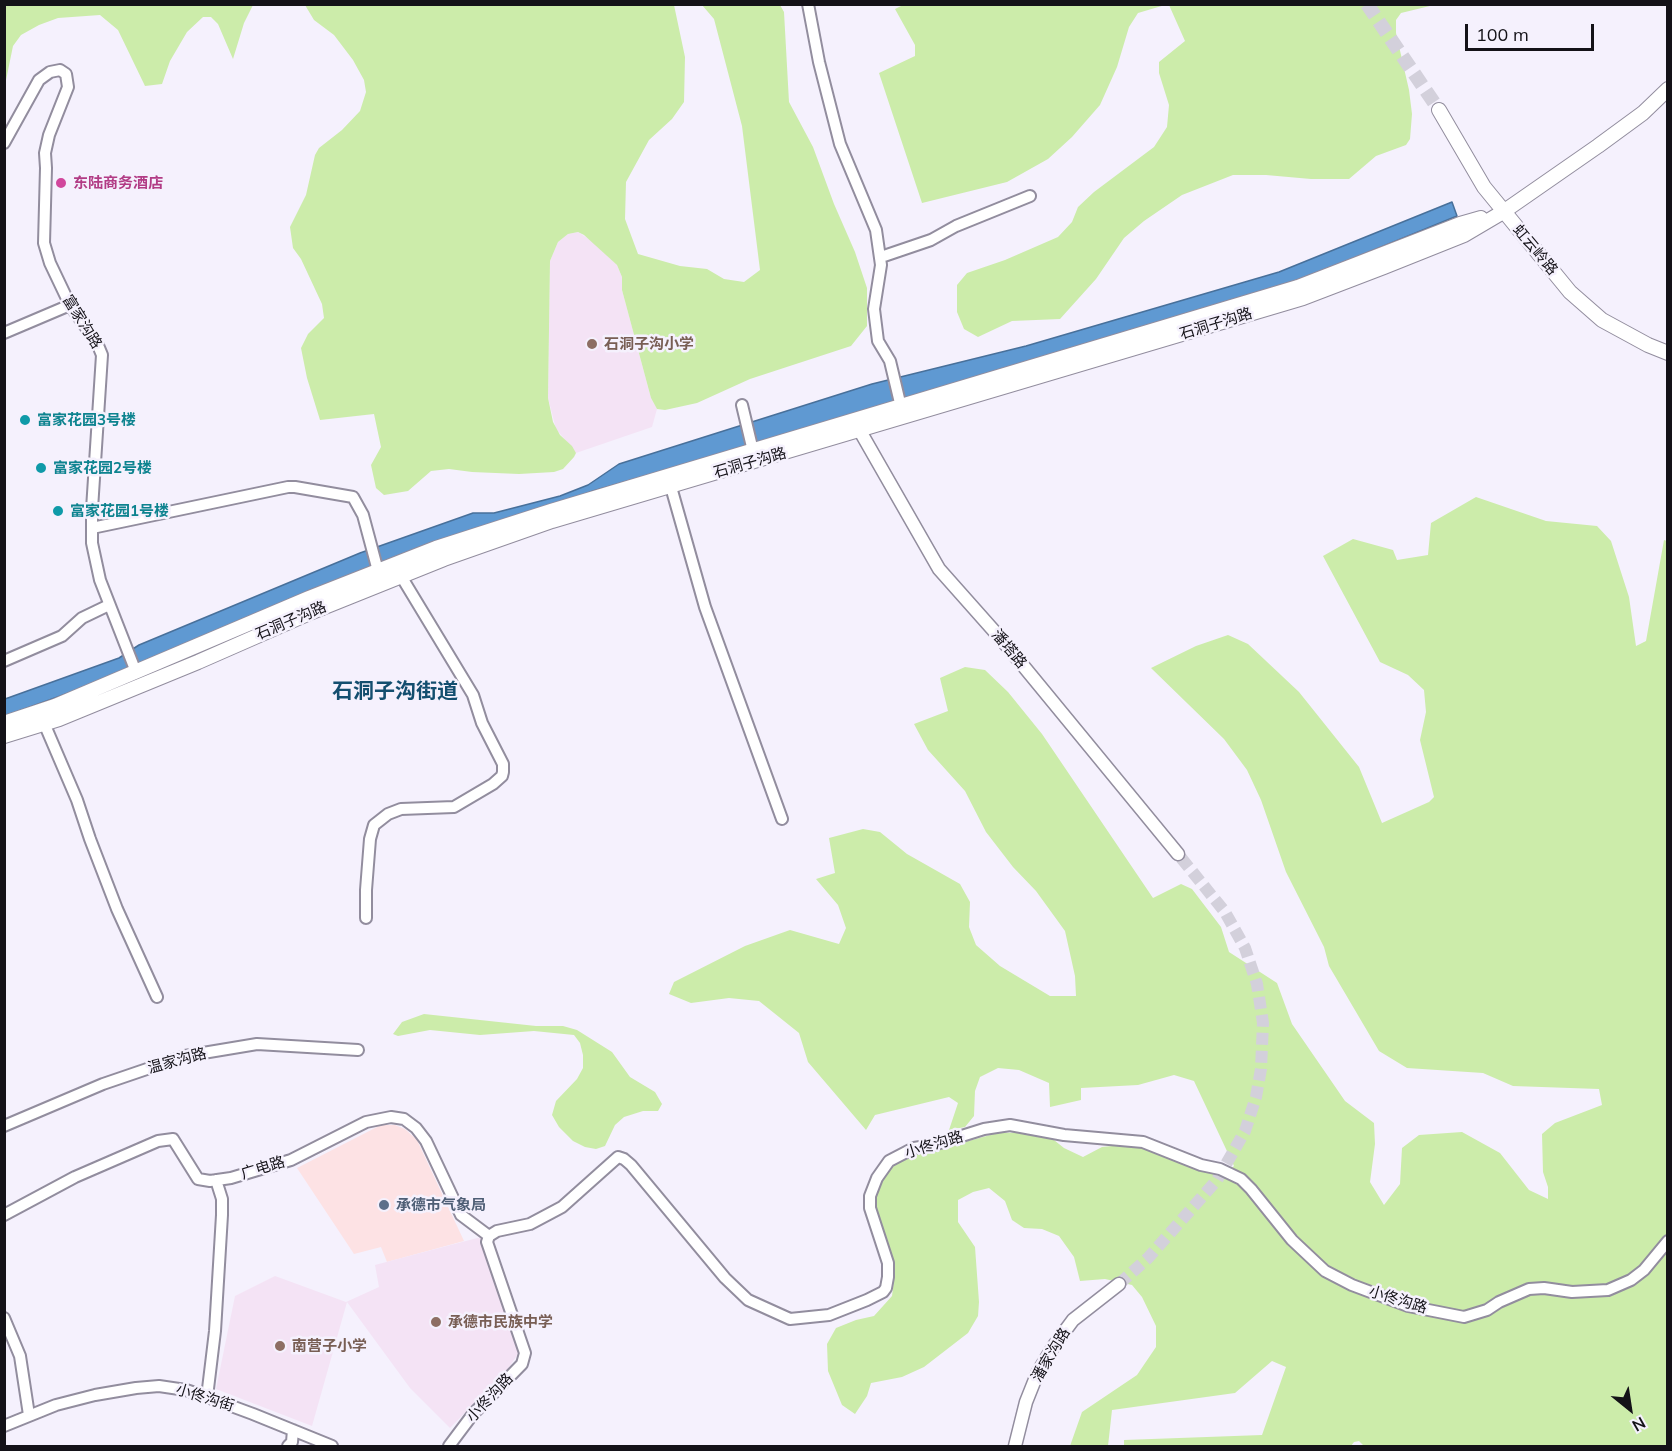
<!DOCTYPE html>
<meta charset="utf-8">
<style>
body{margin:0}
#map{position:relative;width:1672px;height:1451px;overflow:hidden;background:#f5f1fd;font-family:Mulish,sans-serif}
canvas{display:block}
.frame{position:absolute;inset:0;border:6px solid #141218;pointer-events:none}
.north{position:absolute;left:1600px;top:1379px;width:60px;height:60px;-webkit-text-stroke:4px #f5f1fd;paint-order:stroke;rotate:150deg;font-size:16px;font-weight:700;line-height:24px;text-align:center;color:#141218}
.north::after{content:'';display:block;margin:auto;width:21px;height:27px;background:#141218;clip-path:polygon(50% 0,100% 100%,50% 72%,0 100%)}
.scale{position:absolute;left:1465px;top:24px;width:129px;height:27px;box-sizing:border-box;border:3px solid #141218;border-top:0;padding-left:8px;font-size:18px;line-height:21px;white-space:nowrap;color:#141218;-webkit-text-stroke:4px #f5f1fd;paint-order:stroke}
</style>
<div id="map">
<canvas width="1672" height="1451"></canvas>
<div class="frame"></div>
<div class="north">N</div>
<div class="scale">100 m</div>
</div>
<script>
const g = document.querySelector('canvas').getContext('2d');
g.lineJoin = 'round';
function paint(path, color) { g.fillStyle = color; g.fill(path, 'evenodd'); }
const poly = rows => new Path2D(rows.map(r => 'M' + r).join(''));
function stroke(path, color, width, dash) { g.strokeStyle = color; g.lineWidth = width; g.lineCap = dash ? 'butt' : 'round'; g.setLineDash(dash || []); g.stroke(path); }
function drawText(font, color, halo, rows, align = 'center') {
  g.font = font + ' Mulish,"Noto Sans SC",sans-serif'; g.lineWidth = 5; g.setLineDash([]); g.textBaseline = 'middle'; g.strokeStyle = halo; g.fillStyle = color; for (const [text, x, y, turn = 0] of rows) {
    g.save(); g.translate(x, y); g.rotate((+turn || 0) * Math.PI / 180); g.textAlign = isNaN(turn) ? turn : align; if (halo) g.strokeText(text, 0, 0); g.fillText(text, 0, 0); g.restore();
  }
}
paint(poly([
 [381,1125,395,1125,405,1129,417,1140,464,1241,387,1262,381,1247,354,1254,297,1168]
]), '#fde2e4');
paint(poly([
 [578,232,592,241,617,265,622,277,622,290,651,398,657,409,652,427,576,453,556,429,548,398,550,261,558,242,568,234],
 [481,1237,517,1343,518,1354,507,1370,450,1428,410,1388,347,1302,312,1426,216,1389,235,1296,275,1276,346,1302,379,1287,375,1265]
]), '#f4e3f5');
paint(poly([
 [5,4,253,4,253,5,244,23,233,59,218,24,211,17,203,17,187,32,170,61,162,84,145,86,118,30,100,15,58,18,39,25,21,35,13,46,5,85],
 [905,4,1165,4,1165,5,1138,13,1129,27,1117,67,1100,105,1072,137,1048,159,1007,182,922,203,879,73,915,56,915,45,895,9],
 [305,5,674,5,685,57,684,102,672,119,649,140,626,182,625,219,638,254,680,266,707,269,724,279,744,282,760,270,742,126,714,19,702,5,780,5,784,12,789,102,813,147,834,204,855,252,867,288,867,326,851,346,750,379,697,403,665,410,657,409,651,398,622,290,622,277,617,265,584,235,578,232,568,234,558,242,550,261,548,398,553,422,560,435,572,446,576,453,574,457,563,469,554,472,519,474,472,472,449,469,431,471,408,491,384,495,376,488,371,465,381,447,374,414,320,420,307,378,301,348,308,334,324,318,322,304,301,259,293,248,290,227,306,195,315,155,319,148,342,130,360,111,366,92,364,80,353,60,334,35,314,20],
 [1169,5,1434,5,1401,13,1396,20,1396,33,1409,90,1412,114,1410,139,1406,145,1376,156,1349,179,1311,179,1266,175,1233,175,1182,195,1144,221,1124,238,1096,279,1060,319,1012,321,978,337,964,329,957,312,957,285,967,273,1005,260,1058,237,1072,222,1078,207,1094,192,1154,147,1167,127,1169,105,1159,73,1159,62,1185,41],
 [1476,497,1546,521,1597,526,1611,541,1629,597,1636,646,1646,641,1664,540,1667,541,1667,1446,1364,1446,1359,1441,1354,1442,1351,1446,1124,1446,1124,1440,1262,1435,1286,1367,1272,1361,1235,1393,1112,1410,1108,1446,1070,1446,1082,1412,1137,1375,1156,1347,1156,1326,1142,1297,1132,1285,1105,1279,1080,1281,1074,1257,1059,1236,1042,1229,1024,1228,1012,1220,1005,1201,989,1188,973,1192,958,1200,958,1222,975,1247,979,1302,978,1316,968,1333,924,1367,902,1377,871,1383,867,1396,855,1414,842,1405,828,1371,827,1344,836,1328,856,1320,874,1316,892,1296,894,1280,889,1246,877,1218,873,1197,885,1170,907,1156,951,1146,997,1133,1038,1132,1049,1136,1064,1148,1083,1157,1102,1147,1122,1145,1151,1148,1225,1174,1234,1166,1194,1081,1174,1075,1138,1085,1081,1088,1081,1100,1050,1107,1049,1083,1019,1070,998,1068,980,1077,975,1091,974,1116,965,1127,949,1130,958,1103,949,1097,875,1115,866,1130,808,1062,799,1033,759,1001,729,998,691,1003,669,994,674,982,745,946,790,930,839,944,846,928,838,905,816,879,835,873,829,838,863,829,880,832,907,854,960,884,970,902,969,927,976,945,1000,966,1050,996,1076,996,1075,976,1065,931,1036,891,1013,867,986,832,965,791,928,750,914,724,948,711,940,678,965,667,985,670,1008,692,1042,734,1153,898,1181,884,1192,889,1221,927,1229,952,1277,983,1292,1024,1345,1101,1374,1123,1375,1144,1370,1182,1384,1205,1400,1184,1402,1148,1419,1135,1462,1132,1500,1153,1529,1190,1548,1199,1548,1187,1543,1172,1542,1134,1555,1123,1602,1105,1599,1089,1513,1086,1483,1073,1407,1068,1379,1051,1329,966,1324,947,1286,872,1261,800,1247,770,1224,739,1151,668,1196,646,1228,635,1248,644,1299,692,1359,767,1382,823,1429,802,1434,797,1420,740,1426,712,1424,690,1408,675,1380,662,1323,556,1353,539,1393,550,1397,560,1428,555,1431,523],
 [424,1014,536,1026,563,1026,577,1030,612,1052,630,1077,655,1092,662,1104,658,1111,643,1111,624,1117,615,1125,605,1146,596,1149,585,1147,573,1141,559,1127,552,1115,556,1101,577,1079,583,1068,583,1055,580,1043,574,1035,534,1031,480,1035,430,1030,398,1036,393,1034,402,1022]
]), '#ccecaa');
const water = poly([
 [1452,202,1457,216,1298,281,740,449,593,491,124,673,5,716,5,699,119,658,139,645,360,553,473,513,494,513,560,496,588,485,619,464,872,384,1026,346,1279,272,1452,202]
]);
paint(water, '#5f99d2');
stroke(water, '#48709a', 1.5);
stroke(poly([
 [1119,1284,1148,1258,1217,1180,1245,1131,1256,1097,1261,1069,1263,1023,1257,984,1245,948,1225,912,1178,854]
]), '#d3d0db', 12, [12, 6]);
stroke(poly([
 [1367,4,1439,110]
]), '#d3d0db', 14, [14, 7]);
const minor = poly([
 [808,4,819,62,840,144,876,230,881,265,874,309,878,341,890,361,901,407],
 [4,143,39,80,50,72,60,70,66,74,68,87,49,135,45,153,46,168,44,243,50,263,70,305,97,343,102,355,92,509,92,543,100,580,136,672],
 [881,257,931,240,956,226,1030,196],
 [4,333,70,305],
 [742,405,753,451],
 [671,487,705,607,782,819],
 [92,528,288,487,295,487,353,497,363,515,378,571],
 [4,661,62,636,82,618,109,605],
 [44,723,77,800,90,839,117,909,157,997],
 [366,918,366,890,370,839,374,825,388,814,401,809,454,807,493,784,502,776,503,772,503,764,482,723,473,695,401,576],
 [4,1126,103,1084,185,1056,257,1044,358,1050],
 [4,1215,75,1177,158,1141,173,1139,198,1179,210,1181,231,1178,291,1160,366,1122,391,1117,404,1119,416,1128,426,1141,461,1215,489,1236],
 [4,1318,20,1356,29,1415],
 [207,1397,215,1331,222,1215,222,1199,216,1180],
 [4,1426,56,1405,95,1395,136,1388,159,1386,186,1390,207,1397,253,1414,332,1446],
 [288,1446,292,1442,293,1430],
 [449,1446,473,1414,522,1364,525,1353,487,1242,489,1236,497,1231,530,1224,562,1207,618,1157,624,1159,631,1165,725,1278,748,1300,790,1319,829,1315,867,1300,883,1292,886,1288,888,1277,888,1263,870,1208,870,1196,877,1178,889,1161,914,1148,933,1145,984,1129,1010,1125,1064,1135,1143,1142,1201,1165,1220,1169,1241,1179,1251,1189,1292,1240,1325,1271,1352,1285,1408,1306,1464,1317,1487,1310,1499,1302,1529,1289,1544,1288,1572,1292,1608,1290,1631,1280,1644,1270,1668,1241]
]);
const tertiary = poly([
 [860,431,939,569,1002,640,1178,854],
 [1015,1446,1026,1402,1038,1372,1053,1347,1073,1320,1119,1284]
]);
const secondary = poly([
 [1439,110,1484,187,1570,292,1602,320,1648,345,1668,353],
 [4,723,55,706,309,598,436,548,551,511,1298,287,1460,224,1481,218],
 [4,736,59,719,198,662,312,612,444,559,552,521,1303,298,1384,267,1464,235,1503,212,1598,146,1643,113,1668,89]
]);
stroke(minor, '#928d9e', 14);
stroke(tertiary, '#928d9e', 15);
stroke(secondary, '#928d9e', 16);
stroke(minor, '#fff', 10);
stroke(tertiary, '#fff', 12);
stroke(secondary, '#fff', 14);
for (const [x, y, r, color] of [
 [61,183,6,"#d1479c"],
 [592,344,6,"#8d6e63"],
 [25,420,6,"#0f9aa8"],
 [41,468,6,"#0f9aa8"],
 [58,511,6,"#0f9aa8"],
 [384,1205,6,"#5c6f8a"],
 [436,1322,6,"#8d6e63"],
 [280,1346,6,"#8d6e63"]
]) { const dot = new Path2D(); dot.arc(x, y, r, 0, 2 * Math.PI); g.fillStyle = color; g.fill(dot); stroke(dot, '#f5f1fd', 2); }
drawText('bold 15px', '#b23c85', '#f5f1fd', [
 ["东陆商务酒店",73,183]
], 'left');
drawText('15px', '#141218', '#f5f1fd', [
 ["虹云岭路",1535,250,50],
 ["富家沟路",82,322,58],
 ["石洞子沟路",1216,324,-17],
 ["石洞子沟路",750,463,-16],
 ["石洞子沟路",291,621,-23],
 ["潘塔路",1009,649,50],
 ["温家沟路",177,1061,-15],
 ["小佟沟路",934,1145,-17],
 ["广电路",263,1168,-17],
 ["小佟沟路",1398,1300,17],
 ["潘家沟路",1051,1355,-59],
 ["小佟沟街",205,1398,17],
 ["小佟沟路",490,1398,-47]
]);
drawText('bold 15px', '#785e54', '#f5f1fd', [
 ["石洞子沟小学",604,344],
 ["承德市民族中学",448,1322],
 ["南营子小学",292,1346]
], 'left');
drawText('bold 15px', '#0d838f', '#f5f1fd', [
 ["富家花园3号楼",37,420],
 ["富家花园2号楼",53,468],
 ["富家花园1号楼",70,511]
], 'left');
drawText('bold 15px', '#4e5e75', '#f5f1fd', [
 ["承德市气象局",396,1205]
], 'left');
drawText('bold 21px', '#134e6f', '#f5f1fd', [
 ["石洞子沟街道",395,692]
]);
</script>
